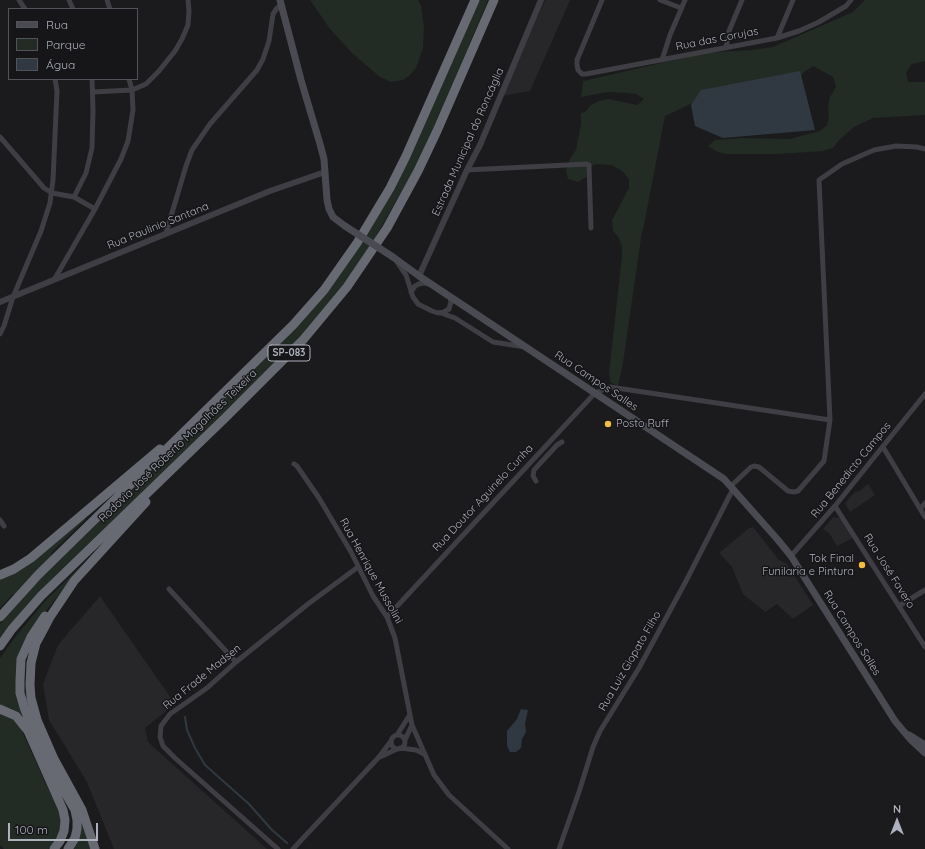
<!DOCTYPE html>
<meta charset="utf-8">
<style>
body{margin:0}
#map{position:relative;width:925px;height:849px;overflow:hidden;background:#1b1b1d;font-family:Quicksand,sans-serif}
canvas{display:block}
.legend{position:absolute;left:8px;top:8px;width:130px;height:72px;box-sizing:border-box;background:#161518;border:1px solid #52535a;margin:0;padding:5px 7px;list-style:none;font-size:12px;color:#adb1bc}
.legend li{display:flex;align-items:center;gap:8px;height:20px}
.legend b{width:20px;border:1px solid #52535a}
.north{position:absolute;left:877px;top:801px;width:40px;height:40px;-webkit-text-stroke:3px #161518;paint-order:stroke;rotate:0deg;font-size:11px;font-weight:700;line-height:16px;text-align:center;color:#adb1bc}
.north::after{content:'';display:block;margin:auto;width:14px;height:18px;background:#adb1bc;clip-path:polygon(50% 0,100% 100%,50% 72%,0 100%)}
.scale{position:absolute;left:8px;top:823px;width:90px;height:18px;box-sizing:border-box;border:2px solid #adb1bc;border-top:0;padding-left:5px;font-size:12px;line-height:14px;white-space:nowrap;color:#adb1bc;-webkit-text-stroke:3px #161518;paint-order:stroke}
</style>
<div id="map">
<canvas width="925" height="849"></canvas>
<ul class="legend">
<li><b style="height:5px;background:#4a4b52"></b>Rua</li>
<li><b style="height:11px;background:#222b24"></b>Parque</li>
<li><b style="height:11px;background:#303941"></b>Água</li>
</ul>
<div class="north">N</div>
<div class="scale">100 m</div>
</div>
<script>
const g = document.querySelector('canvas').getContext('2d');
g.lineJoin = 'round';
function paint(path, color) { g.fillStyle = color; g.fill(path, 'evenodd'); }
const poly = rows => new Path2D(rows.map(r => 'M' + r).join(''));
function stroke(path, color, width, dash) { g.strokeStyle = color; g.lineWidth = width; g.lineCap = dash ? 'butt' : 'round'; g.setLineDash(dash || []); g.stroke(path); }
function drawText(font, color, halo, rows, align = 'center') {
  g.font = font + ' Quicksand,sans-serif'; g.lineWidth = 3; g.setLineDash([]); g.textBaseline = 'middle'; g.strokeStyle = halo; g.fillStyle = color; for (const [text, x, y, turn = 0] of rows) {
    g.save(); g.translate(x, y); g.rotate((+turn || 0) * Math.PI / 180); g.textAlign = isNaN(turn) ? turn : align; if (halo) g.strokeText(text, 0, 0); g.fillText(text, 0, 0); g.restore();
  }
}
paint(poly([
 [545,0,570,0,530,91,502,96],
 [868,484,875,495,850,512,845,503,856,491,858,492],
 [833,517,842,518,853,538,837,546,829,533,823,529],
 [753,527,779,560,787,564,813,605,793,619,777,604,765,612,743,594,732,567,719,553,749,528],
 [100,596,175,704,145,728,148,742,267,849,114,849,87,782,49,720,43,684,58,645]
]), '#27272a');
paint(poly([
 [310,0,418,0,421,5,424,28,423,48,416,68,410,75,403,80,391,82,380,77,353,54,330,29],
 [478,0,488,0,439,117,415,168,376,236,350,278,302,335,280,358,53,578,22,612,0,639,0,624,30,589,273,351,311,311,416,144],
 [865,0,925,0,925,61,912,64,906,73,908,82,925,82,925,115,873,118,854,127,839,140,833,148,823,151,778,154,725,154,716,151,708,146,715,140,743,138,790,139,820,131,827,125,829,116,828,106,830,97,836,87,833,77,813,66,804,72,796,83,703,100,693,103,665,116,643,230,642,231,623,363,618,386,610,382,609,372,622,256,622,247,619,238,613,231,612,220,629,188,629,179,622,171,611,165,597,164,589,167,586,177,578,182,568,179,566,170,570,159,576,150,581,124,581,113,585,112,591,105,599,101,609,99,637,105,644,99,636,94,627,93,608,92,581,97,583,81,705,53,752,50,773,47,853,12],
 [81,519,86,519,51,553,53,555,15,594,13,594,0,608,0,579],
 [83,564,85,564,61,592,32,629,21,651,26,720,0,706,0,658,16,636,47,599],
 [0,713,11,717,20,727,48,788,61,814,60,835,48,849,4,849,0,845],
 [81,821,91,849,73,849]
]), '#222b24');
paint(poly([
 [800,71,815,130,723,138,695,126,691,105,701,90],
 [521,709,528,710,525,724,526,732,522,739,521,748,516,752,510,752,507,746,507,731,517,719]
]), '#303941');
stroke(poly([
 [185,717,187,730,195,748,205,765,249,804,272,830,287,843]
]), '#303941', 2);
stroke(poly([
 [19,0,25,9],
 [69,0,73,9],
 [107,0,110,9],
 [602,0,577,60,577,65,578,70,582,74,586,74,777,38,799,31,819,22,846,6,851,0],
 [660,0,681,8],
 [777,38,793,0],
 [726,48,729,31,742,0],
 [662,60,670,35,685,0],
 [93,92,132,90,146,84,159,71,175,51,182,39,188,25,189,11,188,0],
 [0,137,44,188,52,193,74,197,95,209],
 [467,170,587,164,589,165,591,228],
 [74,197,86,173,92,148,93,110,92,79],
 [166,233,186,166,192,150,210,124,257,70,263,59,269,41,273,14,277,8,282,5],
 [397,262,406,275,413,297,418,304,432,311,438,313,444,312,449,309,451,302,450,297],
 [54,280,95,209,121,159,128,141,133,110,132,90,129,79],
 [411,292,415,286,419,284,424,283,429,284],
 [441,313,455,318,493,342,525,347],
 [0,334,4,326,13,297,41,231,50,203,53,180,57,91,55,79],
 [883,447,925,517],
 [294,464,297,466,319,498,351,552,373,596,387,617,395,638,412,725,434,775,449,795,508,849],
 [536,481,533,476,534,470,557,445,562,442],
 [731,486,751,467,754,466,759,467,788,491,794,492,798,491,824,461,830,420],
 [835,506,925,647],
 [920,509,925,503],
 [0,520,4,526],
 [791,556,835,506,925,394],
 [169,589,236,662],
 [899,606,925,590],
 [387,617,595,393,610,387,830,420,819,180,842,164,874,150,896,146,917,147,925,149],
 [397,735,409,716],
 '391 742a7 7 0 1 1 14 0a7 7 0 1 1-14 0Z',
 [405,740,412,725],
 [400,748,416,750,424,754],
 [380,757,397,749],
 [278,849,175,758,163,746,160,737,161,726,170,714,207,688,236,662,308,604,358,567],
 [293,849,379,757,391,741],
 [559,849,579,792,593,747,600,731,639,668,686,581,733,489]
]), '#3e3e44', 5);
stroke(poly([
 [419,276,467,170,480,145,541,0],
 [0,302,270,191,325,172]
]), '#3e3e44', 6);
stroke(poly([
 [280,0,301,80,320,144,324,159,327,200,329,209,333,217,345,226],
 [393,257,419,276,724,479,778,540,791,556,895,721,911,740,925,753],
 [909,735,925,745]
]), '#4a4b52', 7);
stroke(poly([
 [0,575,14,569,31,558,160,449],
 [45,616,31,637,21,659,20,681,20,693,24,707,29,721,53,772,75,810,77,820,77,829,75,838,68,849],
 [0,617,38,575,293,325,324,290,357,243,390,188,406,156,475,0],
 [0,646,12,629,41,596,225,418,303,340,347,287,387,228,418,171,437,131,494,0],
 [0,709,16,716,28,731,63,810,65,820,64,831,60,841,54,849],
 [95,849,82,810,54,759,37,720,31,698,30,685,31,663,36,643,41,634,50,617,74,581,146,502]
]), '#686a73', 9);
stroke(poly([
 [345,226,393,257]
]), '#4a4b52', 7);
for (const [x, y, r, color] of [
 [608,424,4,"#f2bd3e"],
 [862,565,4,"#f2bd3e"]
]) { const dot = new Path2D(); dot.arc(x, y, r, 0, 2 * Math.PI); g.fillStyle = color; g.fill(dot); stroke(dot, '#161518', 1.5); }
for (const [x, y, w] of [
 [289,353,42]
]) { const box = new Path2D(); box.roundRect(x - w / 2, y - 8, w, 16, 3); g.fillStyle = '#161518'; g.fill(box); stroke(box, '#adb1bc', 1); }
drawText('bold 10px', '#adb1bc', null, [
 ["SP-083",289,353]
]);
drawText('11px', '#adb1bc', '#161518', [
 ["Rua das Corujas",717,39,-11],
 ["Estrada Municipal do Roncáglia",468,142,-66],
 ["Rua Paulinio Santana",158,226,-22],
 ["Rua Campos Salles",596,381,34],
 ["Rodovia José Roberto Magalhães Teixeira",178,446,-44],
 ["Rua Benedicto Campos",851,470,-51],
 ["Rua Doutor Aguinelo Cunha",483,498,-47],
 ["Rua Henrique Mussolini",371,571,61],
 ["Rua José Favero",889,571,58],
 ["Rua Campos Salles",852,633,58],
 ["Rua Luiz Giopato Filho",630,661,-60],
 ["Rua Frade Madsen",202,677,-39]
]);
drawText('11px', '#adb1bc', '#161518', [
 ["Posto Ruff",616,424],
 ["Tok Final",854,559,"right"],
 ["Funilaria e Pintura",854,572,"right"]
], 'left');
</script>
